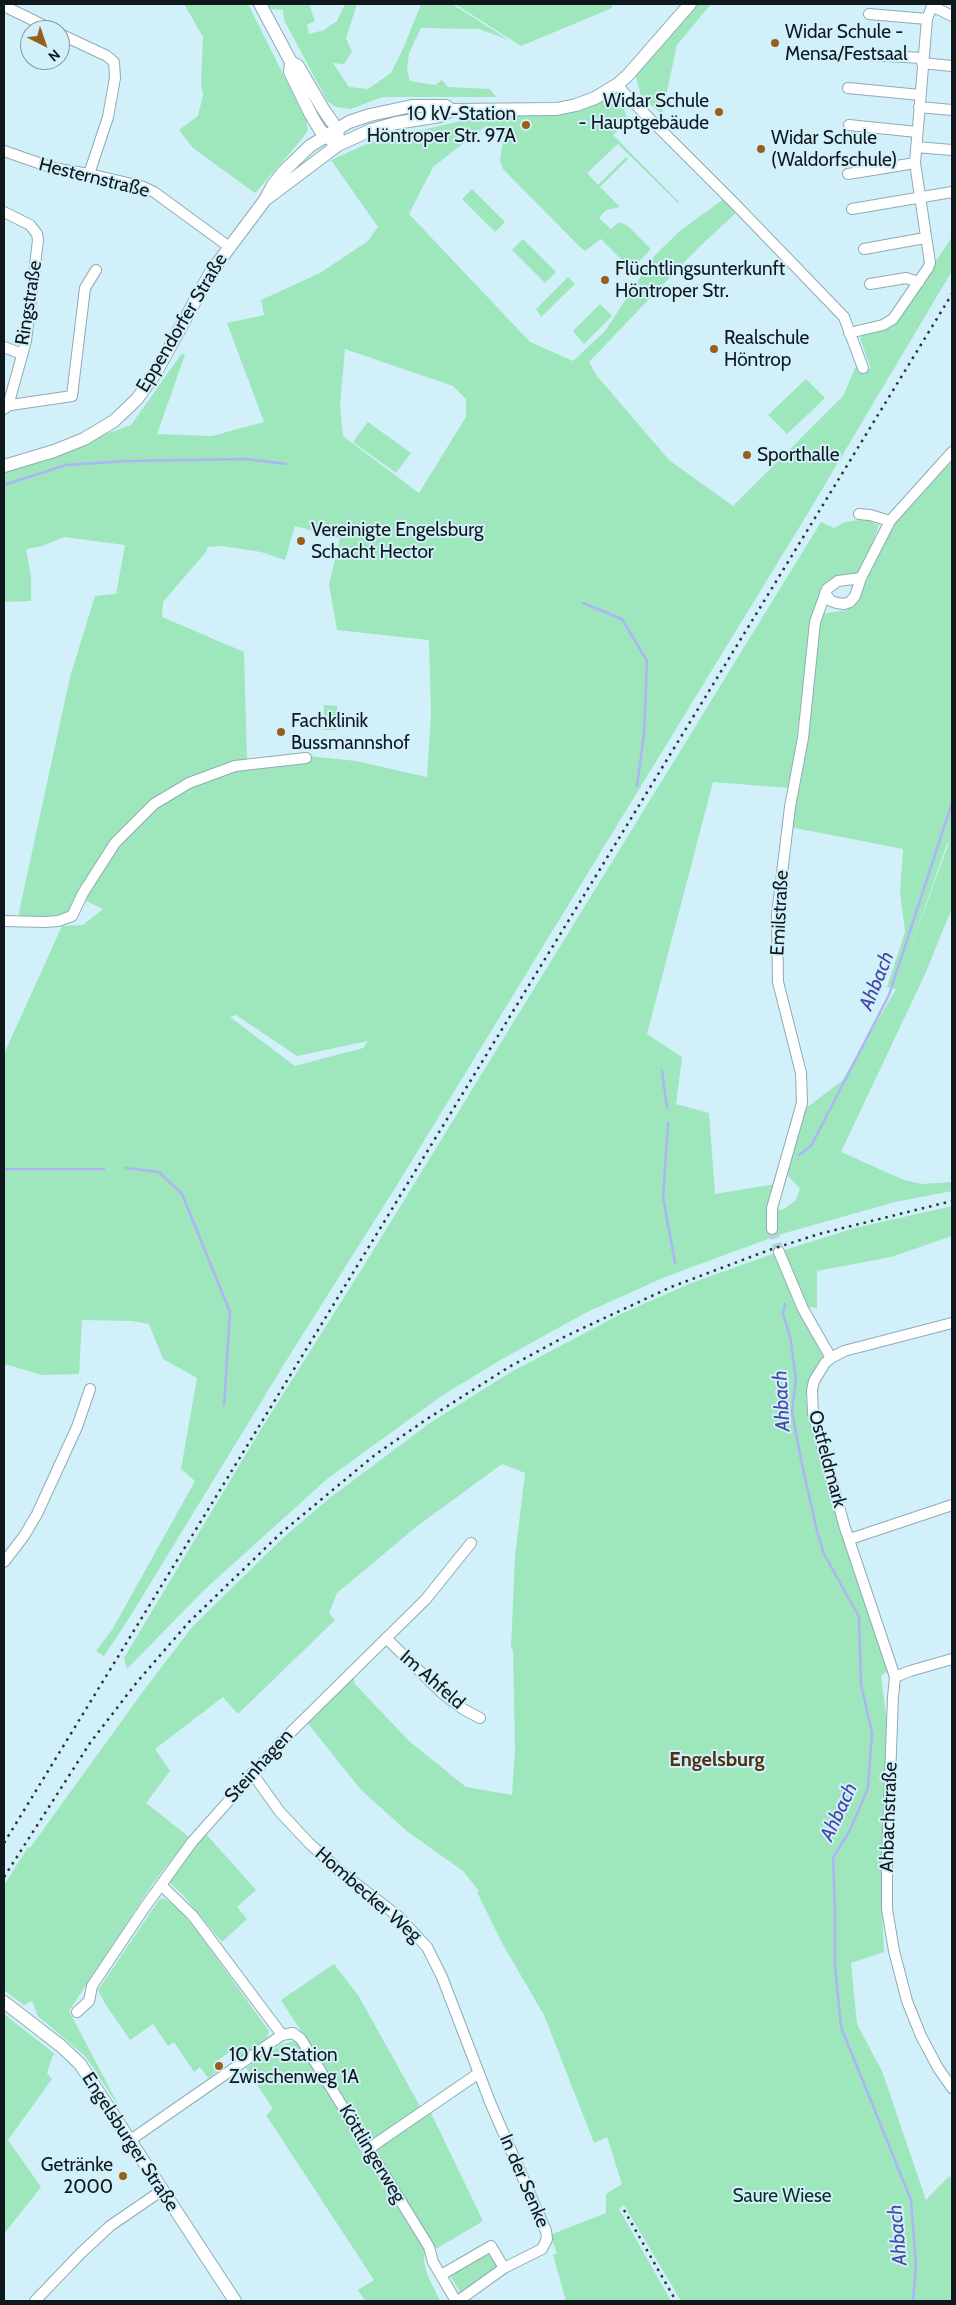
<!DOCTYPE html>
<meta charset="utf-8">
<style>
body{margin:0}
#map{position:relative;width:956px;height:2305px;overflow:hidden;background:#d2f0fa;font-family:Cabin,sans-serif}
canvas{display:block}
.frame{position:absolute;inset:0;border:5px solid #0f191d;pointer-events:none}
.north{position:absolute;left:20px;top:20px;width:50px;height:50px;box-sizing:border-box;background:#d2f0fa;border:1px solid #849aa2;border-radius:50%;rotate:139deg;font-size:14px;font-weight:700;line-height:20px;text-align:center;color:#0f191d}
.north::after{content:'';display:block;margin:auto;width:18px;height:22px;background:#97601a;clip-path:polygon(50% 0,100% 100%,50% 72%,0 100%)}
</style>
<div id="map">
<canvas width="956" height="2305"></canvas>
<div class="frame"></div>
<div class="north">N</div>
</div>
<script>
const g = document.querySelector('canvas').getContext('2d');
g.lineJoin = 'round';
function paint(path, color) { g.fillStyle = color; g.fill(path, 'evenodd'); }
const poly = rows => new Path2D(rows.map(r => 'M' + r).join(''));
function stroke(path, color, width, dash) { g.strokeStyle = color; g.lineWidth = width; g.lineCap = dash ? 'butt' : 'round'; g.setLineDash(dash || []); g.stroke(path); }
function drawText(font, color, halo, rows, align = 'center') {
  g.font = font + ' Cabin,sans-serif'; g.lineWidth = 4; g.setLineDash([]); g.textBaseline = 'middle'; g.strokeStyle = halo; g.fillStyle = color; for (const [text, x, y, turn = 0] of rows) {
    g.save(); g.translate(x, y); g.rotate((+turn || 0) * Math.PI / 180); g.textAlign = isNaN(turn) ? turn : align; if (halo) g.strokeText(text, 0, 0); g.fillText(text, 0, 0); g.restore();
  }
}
paint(poly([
 [184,4,248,4,306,120,308,130,302,139,255,193,193,148,179,130,198,116,203,95,201,84,203,37],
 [268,4,309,4,315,21,307,25,309,34,324,30,337,21,345,4,357,4,346,38,352,52,344,64,333,63,349,87,368,89,391,73,403,49,421,4,452,4,509,40,479,29,421,28,409,53,407,69,410,81,435,85,442,80,448,87,490,89,496,97,382,97,351,109,336,107,327,101,323,93,284,20,283,10,271,9],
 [455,4,613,4,612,8,521,46],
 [697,4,711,4,677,45,662,114,641,97,635,73],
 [617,92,628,120,613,135,679,202,678,203,618,144,587,173,598,185,626,157,628,159,600,187,620,207,606,210,599,218,611,229,619,222,628,226,651,249,634,267,631,269,601,239,585,251,580,247,503,169,500,161,504,131,486,126,433,167,409,214,530,342,573,361,605,331,655,255,681,230,725,198,738,211,698,248,589,362,597,376,669,460,733,506,843,396,855,368,871,369,860,338,863,334,892,327,952,237,952,271,808,513,397,1185,291,1353,131,1615,104,1656,96,1651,112,1630,195,1481,181,1469,197,1378,163,1359,149,1324,132,1321,82,1320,79,1374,43,1375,4,1364,4,1054,62,926,83,925,103,909,84,900,113,852,133,828,178,792,218,773,215,769,181,782,154,800,114,841,69,913,54,918,20,919,19,912,70,677,95,596,116,594,125,545,64,537,42,546,26,549,31,576,31,601,4,602,4,471,131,425,182,353,185,355,157,434,212,436,264,422,227,323,264,315,261,300,320,273,368,241,378,227,331,160,371,142,465,120,494,121,494,113,566,112,589,107],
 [345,349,453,386,466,399,466,417,419,493,343,436,340,405],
 [295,526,340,538,329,585,337,630,429,640,431,714,427,777,356,761,308,756,247,761,244,652,162,617,163,602,206,552,208,547,222,546,261,552,285,560],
 [236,1015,297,1056,368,1041,363,1048,295,1066,230,1017],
 [472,189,505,222,495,232,462,199],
 [523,239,556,272,545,283,512,250],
 [568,277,575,284,541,317,536,309],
 [600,304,612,316,584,344,573,331],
 [806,379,825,398,787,434,768,415],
 [368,422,411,453,396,473,353,442],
 [952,461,952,908,926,972,841,1152,904,1180,922,1184,952,1182,952,1191,895,1202,778,1235,775,1211,784,1209,796,1200,800,1188,788,1176,789,1162,806,1108,842,1081,896,989,887,987,905,932,900,892,903,849,790,827,820,614,847,610,860,597,888,528,904,514],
 [950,842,948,845,907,958,947,844],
 [865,519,879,525,864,566,857,573,839,576,821,587,806,667,790,788,713,782,647,1034,682,1057,676,1104,709,1113,715,1194,775,1184,766,1212,776,1236,665,1277,585,1313,502,1359,443,1395,327,1479,203,1591,127,1669,124,1658,258,1434,363,1267,821,522,834,528,845,522],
 [324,705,337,706,337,730,324,730],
 [952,1206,952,1236,891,1257,817,1271,817,1308,797,1305,823,1357,811,1377,806,1396,810,1424,845,1544,889,1670,881,1676,887,1722,881,1891,884,1952,851,1963,857,2024,882,2071,926,2200,949,2176,952,2179,952,2301,681,2301,624,2205,619,2209,671,2301,566,2301,553,2255,557,2253,550,2235,606,2213,606,2194,622,2184,607,2137,594,2143,544,2015,502,1943,477,1892,479,1891,463,1871,408,1832,361,1790,306,1721,354,1675,354,1683,409,1741,466,1787,512,1795,515,1749,513,1650,511,1648,515,1557,525,1473,502,1464,416,1527,337,1593,329,1613,335,1620,238,1714,223,1697,155,1749,170,1771,146,1803,189,1837,151,1886,69,2011,121,2110,86,2057,38,2016,32,2001,24,2005,4,1990,4,1885,28,1847,30,1848,144,1690,193,1626,284,1537,331,1497,430,1423,511,1372,621,1314,689,1284,778,1252,855,1228],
 [206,1834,256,1890,237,1907,247,1919,222,1942,183,1895,170,1883,170,1879],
 [163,1898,177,1907,197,1931,269,2031,267,2038,237,2059,231,2051,214,2063,219,2070,208,2078,200,2067,194,2072,174,2042,168,2046,153,2024,130,2040,106,2005,98,1990,159,1900],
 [334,1964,358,1995,420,2106,431,2113,483,2221,436,2249,353,2112,281,2000],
 [4,2014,55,2054,53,2055,47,2073,52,2079,8,2140,41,2187,4,2234],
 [294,2041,298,2043,356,2136,358,2146,425,2251,424,2261,427,2274,440,2301,365,2301,358,2290,374,2280,266,2115,273,2109,246,2068,282,2044],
 [488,2253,498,2267,463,2294,460,2292,451,2277,451,2272]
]), '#9ee6bc');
stroke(poly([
 [4,485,66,465,127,461,246,459,286,464],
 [583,603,622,619,647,661,644,734,637,786],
 [662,1070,667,1108],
 [668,1123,663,1197,675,1263],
 [799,1155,811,1146,889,995,952,803],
 [126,1168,159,1172,182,1194,230,1312,224,1405],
 [4,1169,104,1169],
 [785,1304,783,1313,791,1341,796,1380,792,1411,801,1460,817,1531,824,1554,859,1617,861,1684,872,1733,868,1788,850,1830,833,1858,835,1911,835,1966,841,2027,911,2200,916,2265,913,2301]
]), '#aeb5f7', 2.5);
stroke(poly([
 [772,1229,779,1252]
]), '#b5d0d9', 10, [10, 5]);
const minor = poly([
 [4,6,53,30],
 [932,6,952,16],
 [869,14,927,19],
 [60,34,107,56,114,62,115,78,108,117,89,174],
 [866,55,923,58],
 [922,63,952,66],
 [618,84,623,92,737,206,844,317,863,368],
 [848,88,920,95],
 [919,107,952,110],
 [849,125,917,132],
 [916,147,952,150],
 [4,151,53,168,89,174,141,186,154,192,228,246],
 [848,174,915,163],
 [852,209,952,192],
 [4,212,30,225,37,234,38,240,26,341,8,406,4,409],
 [864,249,925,238],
 [870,284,906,278,919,282],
 [849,333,883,325,893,319,928,268,930,263,915,163,927,19,933,4],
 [4,347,22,354],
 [4,406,72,396,85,288,96,270],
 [859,514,870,515,890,521],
 [825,593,831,601,837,603,844,604,850,602,855,596,861,578],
 [4,921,45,922,58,921,72,916,83,893,115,843,154,804,189,783,235,766,306,758],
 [772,1229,772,1208,802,1103,801,1073,778,982,777,915,790,807,803,738,815,622,827,589,838,581,861,578,890,521,952,452],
 [779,1252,803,1309,831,1358,825,1363,814,1381,812,1390,813,1413,845,1528,895,1677,893,1697,887,1859,887,1909,894,1951,907,2001,921,2036,938,2068,952,2088],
 [831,1358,844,1351,952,1323],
 [850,1539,952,1505],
 [4,1562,24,1536,37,1514,77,1427,90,1389],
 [386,1638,442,1693,463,1709,480,1718],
 [895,1677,910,1671,952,1659],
 [252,1773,280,1812,309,1843,341,1872,399,1917,427,1947,442,1977,490,2102,546,2231,547,2239,542,2249,504,2268,458,2301],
 [161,1885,193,1916,282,2035,293,2033,301,2039,429,2247,433,2262,456,2301],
 [77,2012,89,2001,92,1986,145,1907,192,1842,282,1741,426,1599,471,1543],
 [129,2141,282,2035],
 [368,2149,479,2073],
 [441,2275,491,2246,504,2268],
 [35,2301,81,2253,110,2226,161,2191]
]);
const tertiary = poly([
 [260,4,291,62,298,66,323,109,337,129,338,138],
 [291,62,290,72,311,115,320,130,331,140],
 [265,200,338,145,371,130,396,123,440,116,451,110,557,109,576,105,595,98,618,84,628,75,690,4],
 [4,466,54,451,84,439,114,421,137,399,155,374,211,272,265,200,273,185,284,171,310,146,349,122,370,115,412,106,446,106,451,110],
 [4,2002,61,2046,80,2064,235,2301]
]);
stroke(minor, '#8facb5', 12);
stroke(tertiary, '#8facb5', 14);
stroke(minor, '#fff', 10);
stroke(tertiary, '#fff', 12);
stroke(poly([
 [4,1843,952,294],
 [4,1877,90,1743,137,1682,189,1622,281,1533,376,1454,427,1419,509,1367,566,1336,671,1287,769,1250,819,1234,952,1201],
 [624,2210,676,2301]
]), '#283439', 2.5, [2.5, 5]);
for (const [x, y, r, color] of [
 [775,43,5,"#97601a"],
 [719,112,5,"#97601a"],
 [526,125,5,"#97601a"],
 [761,149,5,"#97601a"],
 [605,280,5,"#97601a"],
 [714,349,5,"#97601a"],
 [747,455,5,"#97601a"],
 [301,541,5,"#97601a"],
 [281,732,5,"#97601a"],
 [219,2066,5,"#97601a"],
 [123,2176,5,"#97601a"]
]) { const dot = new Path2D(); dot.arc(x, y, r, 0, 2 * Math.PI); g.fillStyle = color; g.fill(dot); stroke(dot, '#d2f0fa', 2); }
drawText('19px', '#0f191d', '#d2f0fa', [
 ["Widar Schule -",785,32],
 ["Mensa/Festsaal",785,54],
 ["Widar Schule",709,101,"right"],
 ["- Hauptgebäude",709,123,"right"],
 ["10 kV-Station",516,114,"right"],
 ["Höntroper Str. 97A",516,136,"right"],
 ["Widar Schule",771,138],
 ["(Waldorfschule)",771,160],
 ["Flüchtlingsunterkunft",615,269],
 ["Höntroper Str.",615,291],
 ["Realschule",724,338],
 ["Höntrop",724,360],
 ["Sporthalle",757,455],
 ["Vereinigte Engelsburg",311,530],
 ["Schacht Hector",311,552],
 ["Fachklinik",291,721],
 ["Bussmannshof",291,743],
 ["10 kV-Station",229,2055],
 ["Zwischenweg 1A",229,2077],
 ["Getränke",113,2165,"right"],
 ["2000",113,2187,"right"]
], 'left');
drawText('19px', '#0f191d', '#d2f0fa', [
 ["Hesternstraße",94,178,14],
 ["Ringstraße",29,303,-81],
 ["Eppendorfer Straße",182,323,-59],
 ["Emilstraße",780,913,-87],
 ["Ostfeldmark",827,1459,75],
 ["Im Ahfeld",432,1680,41],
 ["Steinhagen",259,1766,-48],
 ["Ahbachstraße",889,1817,-88],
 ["Hombecker Weg",368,1895,41],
 ["Engelsburger Straße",130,2142,57],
 ["Köttlingerweg",372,2154,59],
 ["In der Senke",524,2181,67]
]);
drawText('19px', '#08321e', '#d2f0fa', [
 ["Saure Wiese",782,2196]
]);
drawText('italic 20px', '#4746a4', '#d2f0fa', [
 ["Ahbach",877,981,-68],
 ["Ahbach",782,1401,-93],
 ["Ahbach",839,1812,-65],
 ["Ahbach",898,2235,-95]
]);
drawText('bold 20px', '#4d3212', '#d2f0fa', [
 ["Engelsburg",717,1760]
]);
</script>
